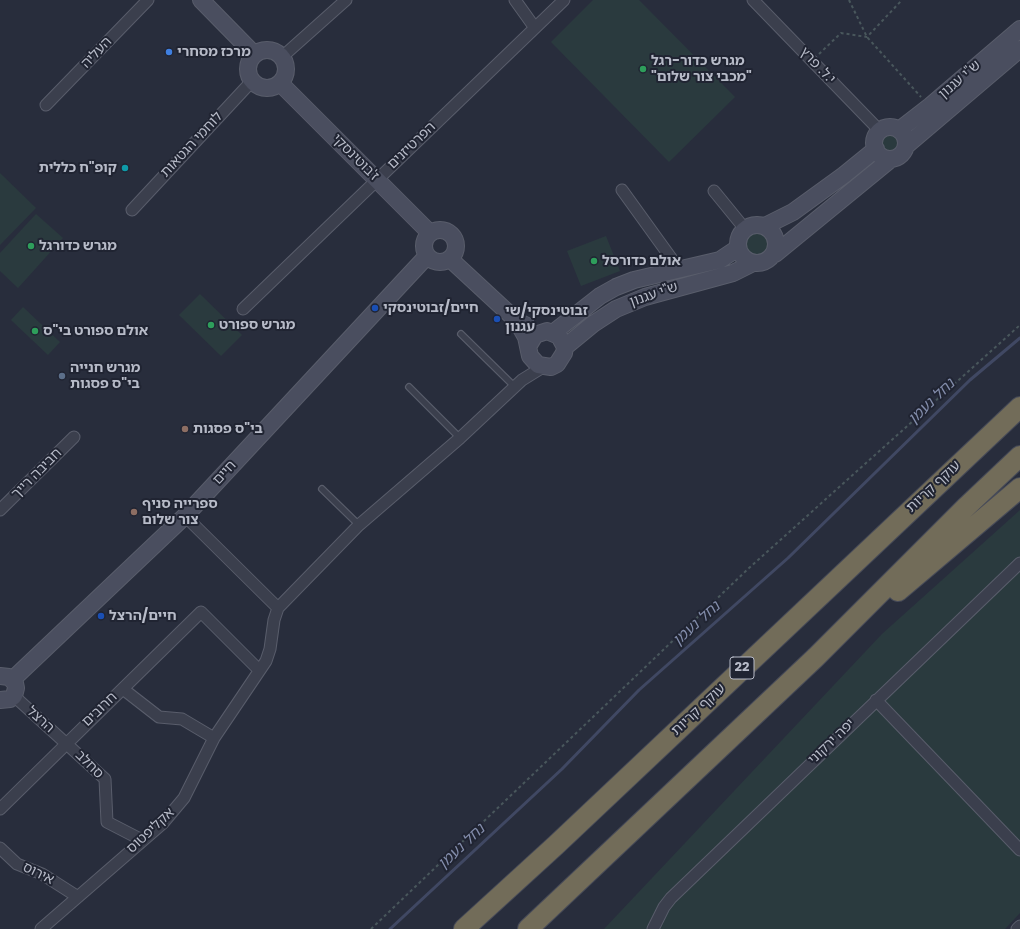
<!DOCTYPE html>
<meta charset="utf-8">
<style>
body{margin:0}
canvas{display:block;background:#282d3c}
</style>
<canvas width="1020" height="929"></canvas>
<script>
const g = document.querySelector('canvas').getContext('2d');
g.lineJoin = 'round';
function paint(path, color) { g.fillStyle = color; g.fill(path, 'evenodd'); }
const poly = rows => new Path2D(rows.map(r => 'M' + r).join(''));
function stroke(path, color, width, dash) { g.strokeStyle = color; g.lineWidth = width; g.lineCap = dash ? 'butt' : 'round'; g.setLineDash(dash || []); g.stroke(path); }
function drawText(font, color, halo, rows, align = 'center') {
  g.font = font + ' Poppins,"Noto Sans Hebrew",sans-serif'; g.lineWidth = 4; g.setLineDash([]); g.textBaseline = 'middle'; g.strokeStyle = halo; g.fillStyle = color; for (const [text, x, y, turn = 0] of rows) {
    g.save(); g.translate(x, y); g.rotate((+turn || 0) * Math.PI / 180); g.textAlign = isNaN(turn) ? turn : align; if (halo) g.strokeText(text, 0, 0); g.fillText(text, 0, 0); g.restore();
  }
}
paint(poly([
 [593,0,639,0,735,97,669,162,551,42],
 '879 143a11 11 0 1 1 22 0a11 11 0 1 1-22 0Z',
 [0,173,36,208,0,245],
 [36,214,63,238,18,288,0,271,0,253],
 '743 244a14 14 0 1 1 28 0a14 14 0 1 1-28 0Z',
 [606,236,620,271,581,286,567,251],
 [200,294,242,335,221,356,179,315],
 [23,307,60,342,48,355,11,320],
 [1020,510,1020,913,1005,929,604,929,882,634]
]), '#2a3a3e');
stroke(poly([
 [390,929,562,769,639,690,788,558,970,380,1020,338]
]), '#404863', 3);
const lane = poly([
 [461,334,515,387],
 [409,387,460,438],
 [322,489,359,525]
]);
const street = poly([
 [515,0,535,28],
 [753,0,880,131],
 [282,57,346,0],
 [46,105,148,0],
 [622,190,679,269],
 [714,191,745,229],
 [132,210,252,81],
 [243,309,564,0],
 [0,510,74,437],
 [185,516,278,608],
 [123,689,159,717,182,719,214,738],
 [14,696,105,779,107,822,142,840],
 [876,700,1020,850],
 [0,809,201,612,259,670],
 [0,848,17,864,42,874,78,897],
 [41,929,163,823,184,798,214,738,266,661,270,649,274,620,278,608,359,525,460,438,522,380,543,367],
 [653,929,664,907,671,898,1020,563],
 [1017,929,1020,926]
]);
const secondary = poly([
 [201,0,254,54],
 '248 69a19 19 0 1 1 38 0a19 19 0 1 1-38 0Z',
 [280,83,430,233],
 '874 143a16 16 0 1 1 32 0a16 16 0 1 1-32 0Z',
 [899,130,930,106,1020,29],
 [906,146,1020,49],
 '738 244a19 19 0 1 1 38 0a19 19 0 1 1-38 0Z',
 [765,226,793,212,844,175,876,149],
 '424 246a16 16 0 1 1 32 0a16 16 0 1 1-32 0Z',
 [775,254,891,159],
 [450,259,517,321,527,326],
 [517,321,526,337,530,356,538,365,551,367,557,364,564,353,565,347,559,336,547,331,535,335,529,345],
 [554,332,600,296,616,287,634,280,720,260,738,248],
 [565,347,593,324,616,309,645,297,733,273,753,263],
 [0,676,9,677,15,683,16,688,14,696,10,699,0,700],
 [13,679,185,516,427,256]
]);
const highway = poly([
 [898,591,1020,488],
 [464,929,556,845,1020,407],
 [528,929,816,657,965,508,1020,456]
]);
stroke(lane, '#595d6b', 8);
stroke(street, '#595d6b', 13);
stroke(secondary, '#595d6b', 18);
stroke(highway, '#464a58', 22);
stroke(poly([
 [849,0,867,37,921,97],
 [819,54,841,33,867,37,902,0],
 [371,929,749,568,1020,325]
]), '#49575c', 2, [3, 3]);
stroke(lane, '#3b3f4d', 5.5);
stroke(street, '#3b3f4d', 11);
stroke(secondary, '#4a4e5f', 16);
stroke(highway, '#726c59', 20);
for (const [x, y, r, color] of [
 [169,52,4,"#3f7fe0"],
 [643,69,4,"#2e9e5b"],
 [125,168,4,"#0f9aa8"],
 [31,246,4,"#2e9e5b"],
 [594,261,4,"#2e9e5b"],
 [375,308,4,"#1a4fb4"],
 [497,319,4,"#1a4fb4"],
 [211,325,4,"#2e9e5b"],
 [35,331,4,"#2e9e5b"],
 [62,376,4,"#5c6f8a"],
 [185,429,4,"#8d6e63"],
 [134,512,4,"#8d6e63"],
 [101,616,4,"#1a4fb4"]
]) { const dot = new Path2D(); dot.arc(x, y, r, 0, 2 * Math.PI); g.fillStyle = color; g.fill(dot); stroke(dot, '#202432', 1.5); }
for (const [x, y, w] of [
 [742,668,24]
]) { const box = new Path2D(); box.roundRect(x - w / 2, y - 11, w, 22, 3); g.fillStyle = '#202432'; g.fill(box); stroke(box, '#b7bbc8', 1); }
drawText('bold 13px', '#b7bbc8', null, [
 ["22",742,668]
]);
drawText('bold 14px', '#b7bbc8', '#202432', [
 ["מרכז מסחרי",177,52],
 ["מגרש כדור-רגל",651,61],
 ["\"מכבי צור שלום\"",651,77],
 ["קופ\"ח כללית",117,168,"right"],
 ["מגרש כדורגל",39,246],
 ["אולם כדורסל",602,261],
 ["חיים/זבוטינסקי",383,308],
 ["זבוטינסקי/שי",505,311],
 ["עגנון",505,327],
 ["מגרש ספורט",219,325],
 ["אולם ספורט בי\"ס",43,331],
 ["מגרש חנייה",70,368],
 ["בי\"ס פסגות",70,384],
 ["בי\"ס פסגות",193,429],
 ["ספרייה סניף",142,504],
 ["צור שלום",142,520],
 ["חיים/הרצל",109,616]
], 'left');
drawText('14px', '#b7bbc8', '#202432', [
 ["העליה",97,53,-46],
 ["י.ל. פרץ",817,66,46],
 ["ש\"י עגנון",960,80,-41],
 ["לוחמי הגטאות",192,145,-47],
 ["הפרטיזנים",412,146,-44],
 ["ז'בוטינסקי",355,158,45],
 ["ש\"י עגנון",654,295,-19],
 ["חיים",225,473,-47],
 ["חביבה רייך",37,474,-45],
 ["עוקף קריות",934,487,-43],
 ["חרובים",100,710,-44],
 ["עוקף קריות",699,710,-43],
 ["הרצל",40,720,42],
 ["יפה ירקוני",832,742,-44],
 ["סחלב",89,765,45],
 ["אקליפטוס",151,831,-43],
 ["אירוס",38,874,26]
]);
drawText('italic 15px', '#838dab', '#202432', [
 ["נחל נעמן",932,402,-44],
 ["נחל נעמן",697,624,-42],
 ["נחל נעמן",462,847,-43]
]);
</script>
